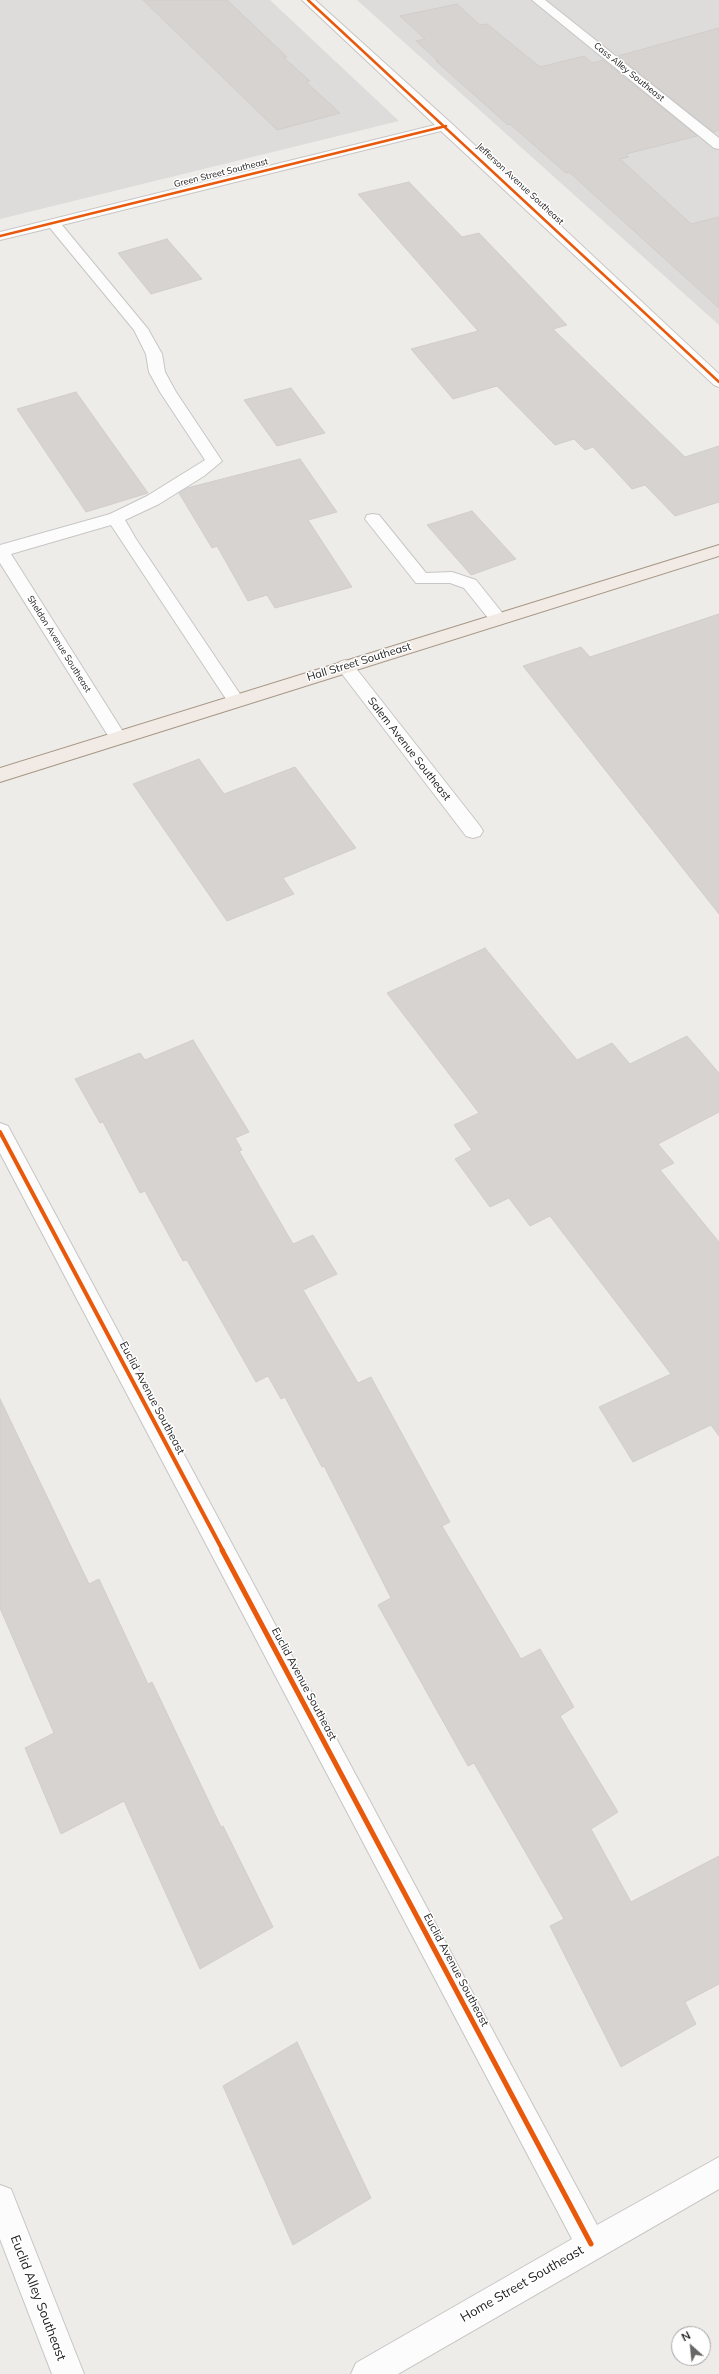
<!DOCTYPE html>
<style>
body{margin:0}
#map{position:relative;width:719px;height:2374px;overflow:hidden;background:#eeece9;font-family:Mulish,sans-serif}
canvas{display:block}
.north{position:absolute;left:671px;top:2326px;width:40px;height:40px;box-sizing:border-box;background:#fff;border:1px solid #a6a6a6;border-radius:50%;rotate:333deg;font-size:11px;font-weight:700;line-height:16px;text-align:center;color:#202020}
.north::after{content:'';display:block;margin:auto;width:14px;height:18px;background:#686766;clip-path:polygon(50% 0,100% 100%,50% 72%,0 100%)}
</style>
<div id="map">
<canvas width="719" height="2374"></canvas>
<div class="north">N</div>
</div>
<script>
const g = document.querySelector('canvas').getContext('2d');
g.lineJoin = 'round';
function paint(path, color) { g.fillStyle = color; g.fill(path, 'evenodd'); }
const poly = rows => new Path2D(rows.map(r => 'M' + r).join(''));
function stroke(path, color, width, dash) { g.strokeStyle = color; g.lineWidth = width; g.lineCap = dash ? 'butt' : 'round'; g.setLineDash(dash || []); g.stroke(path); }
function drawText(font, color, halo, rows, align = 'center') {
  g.font = font + ' Mulish,sans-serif'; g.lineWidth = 3; g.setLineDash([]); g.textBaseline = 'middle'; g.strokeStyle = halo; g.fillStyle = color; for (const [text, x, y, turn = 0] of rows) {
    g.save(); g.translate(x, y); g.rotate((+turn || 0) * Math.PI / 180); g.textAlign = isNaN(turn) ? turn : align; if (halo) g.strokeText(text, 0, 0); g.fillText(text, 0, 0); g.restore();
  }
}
paint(poly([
 [0,0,270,0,399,121,0,219],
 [357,0,719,0,719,325]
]), '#dddcda');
const building = poly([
 [143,0,227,0,287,57,283,57,310,81,306,82,340,113,277,130,143,0],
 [457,4,480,25,487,24,540,67,584,56,592,63,603,60,697,136,626,154,629,157,620,159,691,224,719,217,719,308,569,172,566,173,510,124,508,125,436,61,438,61,416,41,425,39,400,16,457,4],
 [719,28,719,130,713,132,618,56,719,28],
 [409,182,462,237,479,233,567,325,553,329,685,457,719,446,719,502,675,516,645,485,632,489,593,447,585,450,574,439,555,445,497,386,453,399,411,349,478,331,358,194,409,182],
 [167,239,202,279,151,294,118,253,167,239],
 [291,388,325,433,277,446,244,400,291,388],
 [76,392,148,493,86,512,17,409,76,392],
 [300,459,337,512,308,520,352,587,275,608,267,595,248,601,217,546,212,548,179,493,187,488,300,459],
 [472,511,516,559,471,575,427,525,472,511],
 [719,614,719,914,523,666,581,647,590,657,719,614],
 [199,759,224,794,295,767,356,848,283,878,294,894,227,921,133,784,199,759],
 [485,948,577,1060,612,1043,630,1064,687,1036,719,1073,719,1112,658,1144,674,1163,660,1170,719,1242,719,1436,711,1425,633,1462,599,1407,671,1374,550,1216,530,1226,509,1198,490,1207,455,1159,472,1150,454,1125,479,1113,387,993,485,948],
 [193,1040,249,1132,235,1138,242,1150,239,1151,293,1244,313,1235,337,1274,303,1290,358,1383,371,1377,450,1522,442,1526,521,1659,540,1649,574,1707,560,1716,618,1812,591,1829,631,1902,719,1856,719,1984,685,2002,696,2024,621,2067,550,1926,564,1919,474,1763,468,1766,378,1605,391,1598,324,1466,322,1467,285,1397,281,1399,268,1376,256,1382,187,1260,183,1261,145,1191,140,1193,103,1122,100,1123,75,1079,140,1053,145,1060,193,1040],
 [0,1399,89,1584,99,1579,148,1684,152,1682,221,1827,223,1826,273,1927,200,1969,124,1801,61,1834,25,1748,54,1733,0,1608,0,1399],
 [297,2042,371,2198,293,2245,223,2086,297,2042]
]);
paint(building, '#d6d3d1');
stroke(building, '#d2cdca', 1);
const minor = poly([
 [302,0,315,0,451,123,719,374,719,387,714,385,441,131,62,225,148,329,162,354,165,372,176,392,222,461,204,476,159,504,125,520,136,539,242,697,245,701,242,705,236,707,230,705,111,525,11,554,127,738,124,742,118,744,112,742,0,563,0,545,110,514,147,496,205,460,160,392,149,372,146,354,134,330,50,228,0,240,0,232,435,125,302,0],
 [532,0,545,0,719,138,719,149,714,148,532,0],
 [373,514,379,515,426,573,452,572,476,580,504,615,507,619,504,623,498,625,492,623,464,588,450,583,416,583,365,519,367,515,373,514],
 [345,660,351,662,480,826,483,831,480,836,473,838,466,836,339,670,336,666,339,662,345,660],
 [0,1123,8,1126,597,2225,719,2157,719,2189,398,2374,351,2374,356,2363,572,2239,0,1153,0,1123],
 [0,2185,11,2189,84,2374,52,2374,0,2239,0,2185]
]);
const major = poly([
 [719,545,719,556,0,782,0,768,719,545]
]);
stroke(minor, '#c7c6c5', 2);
stroke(major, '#a59684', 2);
paint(minor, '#fcfcfc');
paint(major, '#f1eae5');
stroke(poly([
 [308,0,719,382],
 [0,236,446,126]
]), '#e8590c', 2.5);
stroke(poly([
 [0,1132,223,1551]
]), '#e8590c', 4);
stroke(poly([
 [222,1550,591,2244]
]), '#e8590c', 5);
drawText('9px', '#202020', '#fff', [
 ["Cass Alley Southeast",629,72,39],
 ["Green Street Southeast",221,173,-14],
 ["Jefferson Avenue Southeast",520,184,43],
 ["Sheldon Avenue Southeast",59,644,58]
]);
drawText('11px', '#202020', '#fff', [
 ["Hall Street Southeast",359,662,-17],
 ["Salem Avenue Southeast",409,749,52],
 ["Euclid Avenue Southeast",152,1398,62],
 ["Euclid Avenue Southeast",304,1684,62],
 ["Euclid Avenue Southeast",456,1970,62]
]);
drawText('13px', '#202020', '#fff', [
 ["Home Street Southeast",522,2284,-30],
 ["Euclid Alley Southeast",38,2298,69]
]);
</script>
